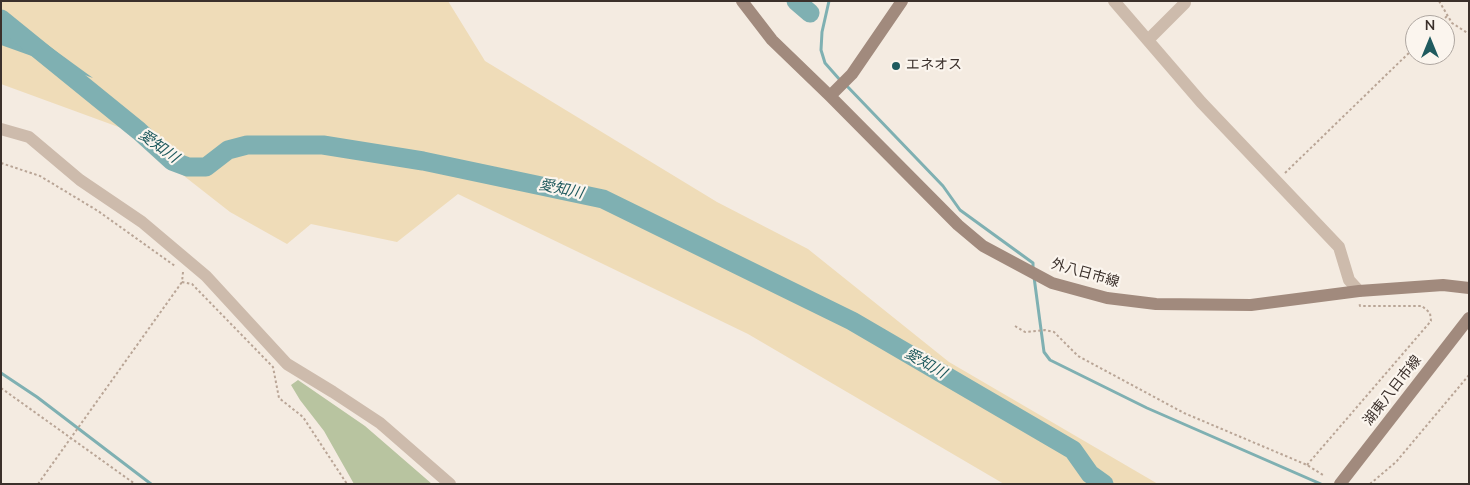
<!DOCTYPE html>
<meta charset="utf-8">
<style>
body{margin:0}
#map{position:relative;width:1470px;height:485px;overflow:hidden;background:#f4ebe1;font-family:"Nunito Sans",sans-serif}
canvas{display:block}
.frame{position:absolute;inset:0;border:2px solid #3b302b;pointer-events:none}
.north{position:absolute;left:1405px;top:15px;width:50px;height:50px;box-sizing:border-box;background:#fbf5ee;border:1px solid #aea6a0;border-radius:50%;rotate:0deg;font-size:14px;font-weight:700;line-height:20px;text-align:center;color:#3b302b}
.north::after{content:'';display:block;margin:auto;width:18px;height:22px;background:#1f5a5e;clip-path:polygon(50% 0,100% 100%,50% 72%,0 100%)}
</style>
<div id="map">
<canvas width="1470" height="485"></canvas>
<div class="frame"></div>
<div class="north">N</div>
</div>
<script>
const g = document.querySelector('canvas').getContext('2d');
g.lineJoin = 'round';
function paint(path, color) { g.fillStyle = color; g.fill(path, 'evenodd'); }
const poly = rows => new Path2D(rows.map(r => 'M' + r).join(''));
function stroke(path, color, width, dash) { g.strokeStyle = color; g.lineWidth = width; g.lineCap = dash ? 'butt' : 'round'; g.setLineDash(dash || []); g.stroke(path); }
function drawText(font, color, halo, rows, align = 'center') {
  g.font = font + ' "Nunito Sans","Noto Sans JP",sans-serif'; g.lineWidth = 4.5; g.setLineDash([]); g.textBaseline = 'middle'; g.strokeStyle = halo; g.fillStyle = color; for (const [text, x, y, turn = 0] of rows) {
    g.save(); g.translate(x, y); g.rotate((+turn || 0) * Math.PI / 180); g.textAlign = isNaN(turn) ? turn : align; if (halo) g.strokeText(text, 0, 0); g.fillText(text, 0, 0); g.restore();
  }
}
paint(poly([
 [298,380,365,426,432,484,354,484,324,431,300,400,291,385]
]), '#b8c4a0');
paint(poly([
 [1,1,448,1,485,61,717,202,808,249,949,362,1158,484,1004,484,748,334,458,194,397,242,311,224,287,244,230,212,124,129,1,84]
]), '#efdcb8');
paint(poly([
 [1,11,93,78,1,45]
]), '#7fb0b2');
stroke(poly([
 [829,1,822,32,821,50,825,63,840,80],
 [845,84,943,186,960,210,1033,263,1033,268],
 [1034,277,1044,352,1050,360,1147,408,1321,484],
 [1,373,37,397,151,484]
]), '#7fb0b2', 3);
stroke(poly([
 [796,1,810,13],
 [1,19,139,131,172,161,188,167,206,167,228,150,247,145,323,145,423,161,603,199,852,321,1073,450,1090,474,1104,484]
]), '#7fb0b2', 19);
stroke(poly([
 [1439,1,1452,23,1469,34],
 [1438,25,1447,16],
 [1,163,40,176,98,211,175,266],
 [1285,173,1415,47],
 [183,272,182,282,192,284,273,367,279,398,303,417,347,484],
 [1015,326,1025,332,1045,330,1054,332,1078,356,1184,413,1307,465,1323,475],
 [1,388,135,484],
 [1307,465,1431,321,1430,313,1422,306,1360,306,1359,302],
 [38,484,182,282],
 [1370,484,1396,462,1469,375]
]), '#b9a596', 2, [2.5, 2.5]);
stroke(poly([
 [1114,1,1201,102,1339,247,1349,280,1359,291],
 [1148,40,1185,3],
 [1,129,29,137,80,180,142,222,206,276,287,364,333,392,380,423,450,484]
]), '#cdbbac', 12);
stroke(poly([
 [742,1,772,40,830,96,958,225,983,246,1052,283,1107,298,1156,304,1251,305,1359,291,1443,285,1469,288],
 [830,96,852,74,902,1],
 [1340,484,1469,318]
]), '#a18a7d', 12);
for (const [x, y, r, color] of [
 [896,66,5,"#1f5a5e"]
]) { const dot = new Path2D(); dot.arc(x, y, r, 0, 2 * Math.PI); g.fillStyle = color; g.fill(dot); stroke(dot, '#fbf5ee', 2); }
drawText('14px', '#3b302b', '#fbf5ee', [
 ["エネオス",906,66]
], 'left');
drawText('14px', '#3b302b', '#fbf5ee', [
 ["外八日市線",1085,274,16],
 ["湖東八日市線",1393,391,-52]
]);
drawText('italic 15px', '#1f5a5e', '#fbf5ee', [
 ["愛知川",158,147,36],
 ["愛知川",561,190,12],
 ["愛知川",925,364,30]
]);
</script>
